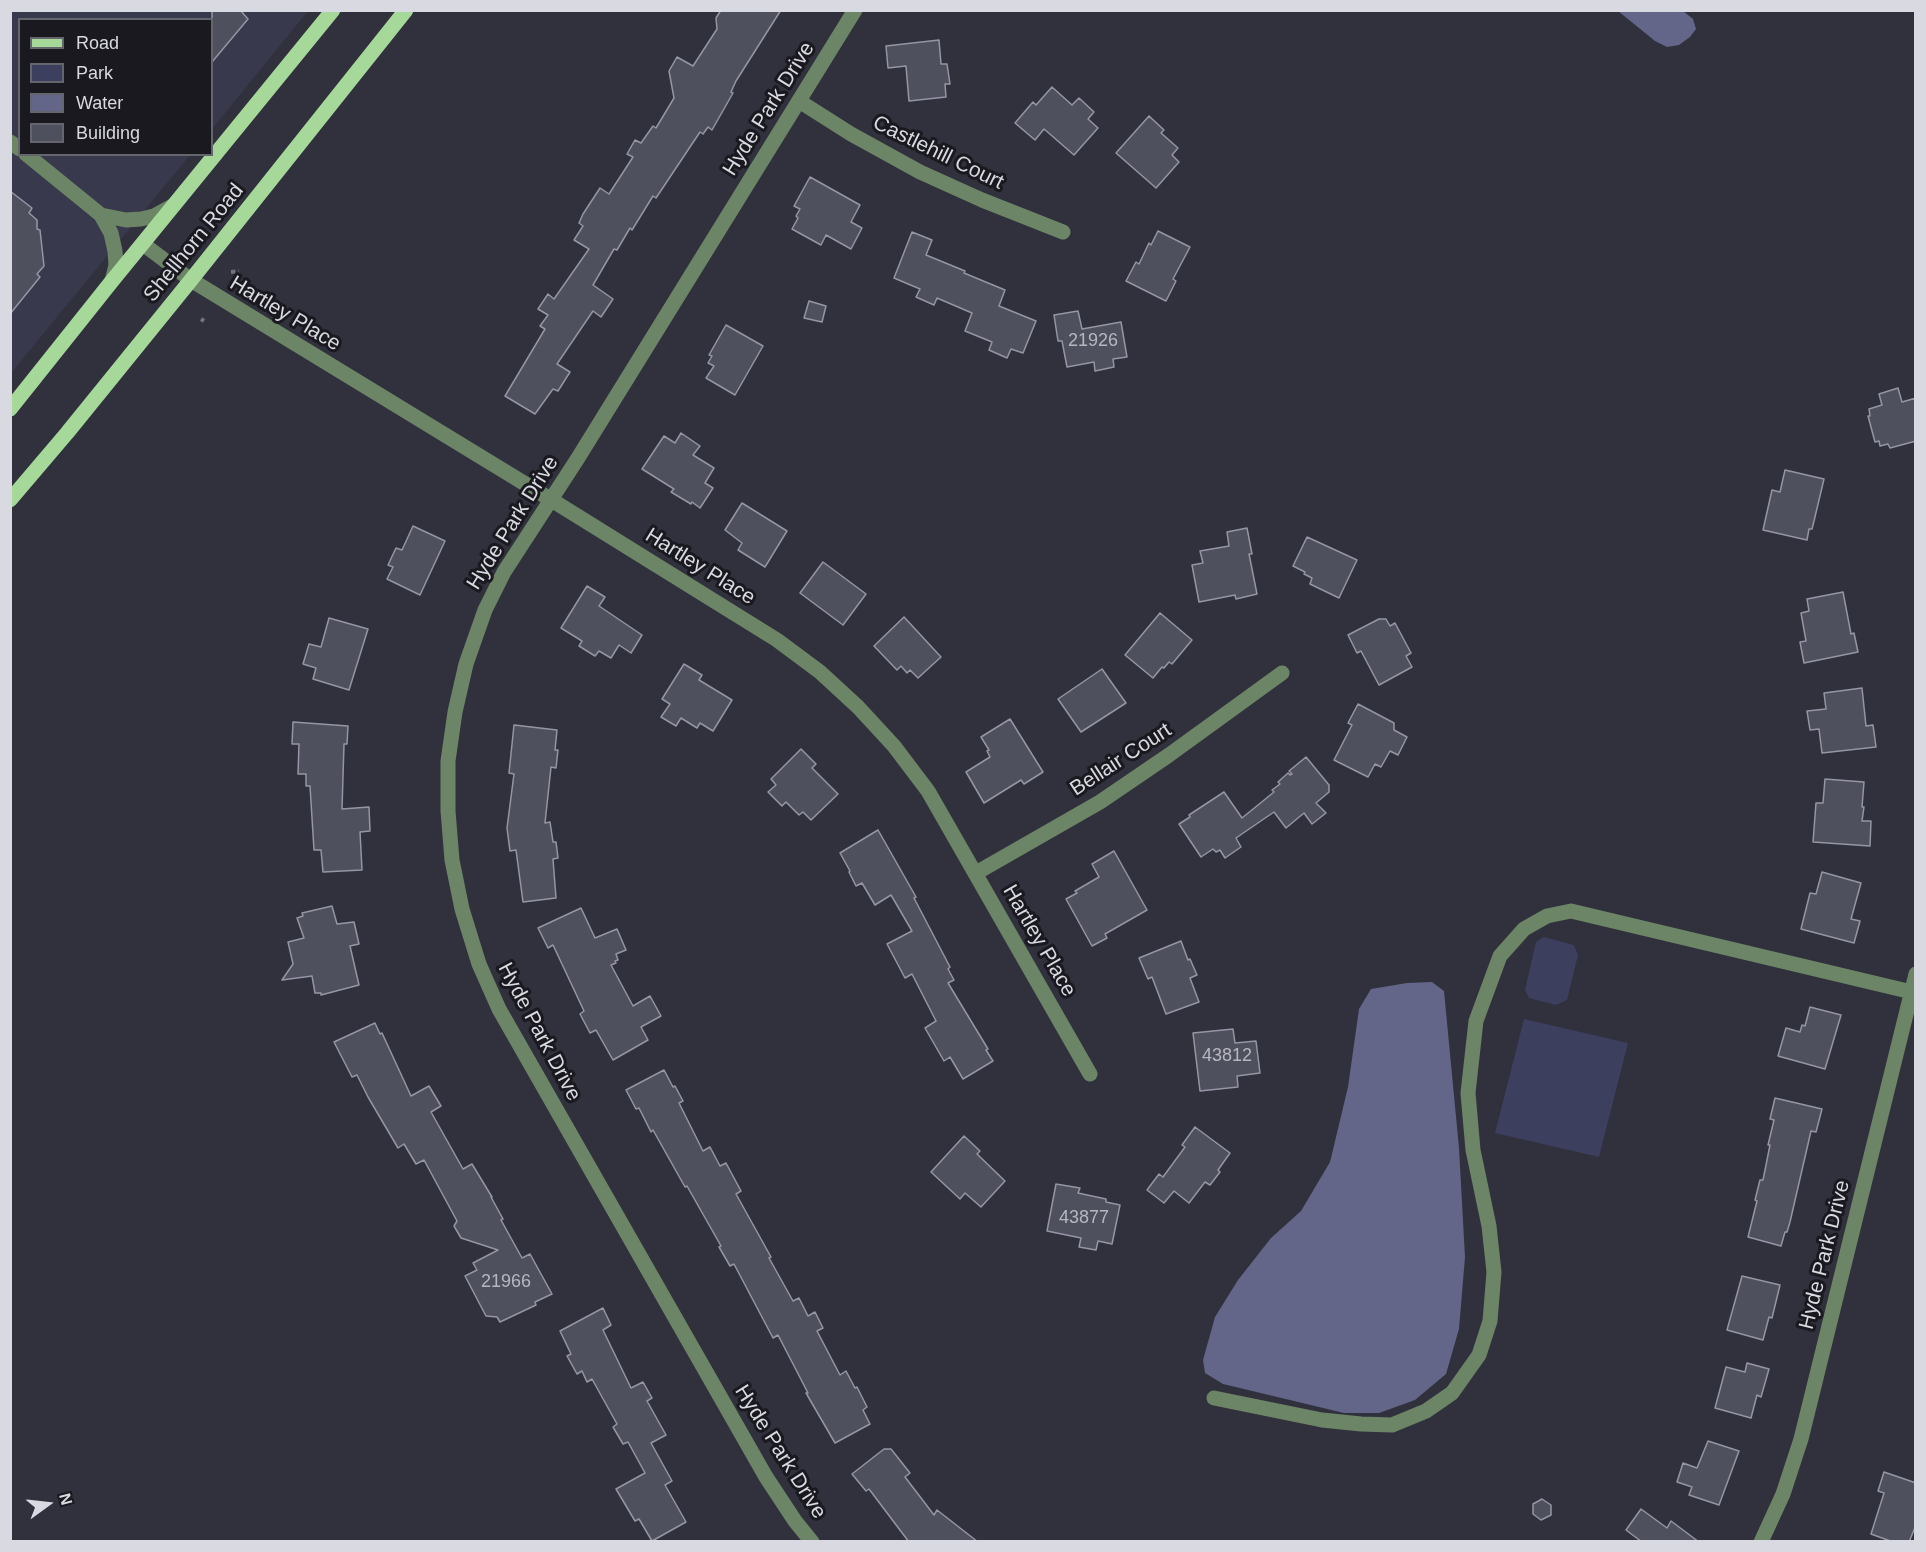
<!DOCTYPE html>
<style>
body{margin:0}
#map{position:relative;width:1926px;height:1552px;overflow:hidden;background:#30313d;font-family:Arial,sans-serif}
canvas{display:block}
.frame{position:absolute;inset:0;border:12px solid #d8d9e1;pointer-events:none}
.legend{position:absolute;left:18px;top:18px;width:195px;height:138px;box-sizing:border-box;background:#19191f;border:2px solid #65666d;margin:0;padding:8px 10px;list-style:none;font-size:18px;color:#d8d9e1}
.legend li{display:flex;align-items:center;gap:12px;height:30px}
.legend b{width:30px;border:2px solid #65666d}
.north{position:absolute;left:18px;top:1474px;width:60px;height:60px;-webkit-text-stroke:4px #19191f;paint-order:stroke;rotate:75deg;font-size:16px;font-weight:700;line-height:24px;text-align:center;color:#d8d9e1}
.north::after{content:'';display:block;margin:auto;width:21px;height:27px;background:#d8d9e1;clip-path:polygon(50% 0,100% 100%,50% 72%,0 100%)}
</style>
<div id="map">
<canvas width="1926" height="1552"></canvas>
<div class="frame"></div>
<ul class="legend">
<li><b style="height:8px;background:#a6d89a"></b>Road</li>
<li><b style="height:16px;background:#3d3f5e"></b>Park</li>
<li><b style="height:16px;background:#636589"></b>Water</li>
<li><b style="height:16px;background:#4f505d"></b>Building</li>
</ul>
<div class="north">N</div>
</div>
<script>
const g = document.querySelector('canvas').getContext('2d');
g.lineJoin = 'round';
function paint(path, color) { g.fillStyle = color; g.fill(path, 'evenodd'); }
const poly = rows => new Path2D(rows.map(r => 'M' + r).join(''));
function stroke(path, color, width, dash) { g.strokeStyle = color; g.lineWidth = width; g.lineCap = dash ? 'butt' : 'round'; g.setLineDash(dash || []); g.stroke(path); }
function drawText(font, color, halo, rows, align = 'center') {
  g.font = font + ' Arial,sans-serif'; g.lineWidth = 6; g.setLineDash([]); g.textBaseline = 'middle'; g.strokeStyle = halo; g.fillStyle = color; for (const [text, x, y, turn = 0] of rows) {
    g.save(); g.translate(x, y); g.rotate((+turn || 0) * Math.PI / 180); g.textAlign = isNaN(turn) ? turn : align; if (halo) g.strokeText(text, 0, 0); g.fillText(text, 0, 0); g.restore();
  }
}
paint(poly([
 [11,11,308,11,212,129,212,20,20,20,20,154,190,155,11,373]
]), '#38394c');
paint(poly([
 [1544,937,1574,945,1578,955,1567,1000,1556,1005,1529,998,1525,990,1536,942],
 [1524,1019,1628,1043,1599,1157,1495,1133]
]), '#3d3f5e');
paint(poly([
 [1618,11,1683,11,1693,19,1696,29,1690,37,1679,45,1667,47,1655,41],
 [1432,982,1444,991,1459,1148,1465,1257,1459,1329,1446,1374,1415,1400,1379,1413,1344,1413,1223,1384,1205,1373,1203,1360,1215,1317,1238,1280,1271,1238,1301,1211,1330,1162,1348,1087,1359,1009,1371,989,1407,983]
]), '#636589');
const building = poly([
 [212,10,240,10,248,19,212,62,212,10],
 [721,10,781,10,736,81,731,92,733,93,712,130,708,127,703,134,700,132,656,198,653,196,632,230,630,228,617,250,614,249,593,285,613,299,601,317,593,311,557,364,570,372,558,391,553,389,535,414,505,396,545,329,540,326,548,315,538,309,548,294,554,299,589,249,574,240,583,226,579,223,583,214,600,188,609,194,633,157,627,154,635,140,641,143,653,126,656,128,674,98,669,71,677,57,693,66,717,29,716,18,721,10],
 [939,40,941,64,947,64,950,84,945,84,946,97,909,101,906,66,888,68,886,46,939,40],
 [1052,87,1072,105,1079,98,1094,112,1088,119,1098,128,1074,155,1044,129,1035,140,1015,123,1033,102,1036,105,1052,87],
 [1149,116,1164,130,1161,133,1178,148,1172,155,1179,162,1156,188,1116,153,1149,116],
 [810,177,860,205,851,222,862,228,851,249,826,235,821,245,792,229,798,218,796,216,800,209,794,206,810,177],
 [10,191,32,208,29,213,37,220,37,229,40,230,44,266,37,274,40,277,10,314,10,191],
 [1158,231,1190,247,1173,279,1176,281,1166,301,1126,281,1136,262,1139,264,1149,243,1151,245,1158,231],
 [912,232,932,240,926,255,965,271,964,273,1005,290,999,306,1036,321,1023,353,1011,349,1007,358,989,350,992,342,965,331,972,313,937,298,934,305,916,297,920,289,894,278,912,232],
 [809,301,826,306,822,322,804,318,809,301],
 [1078,311,1082,329,1121,322,1127,357,1113,359,1114,367,1095,371,1094,362,1067,367,1062,341,1058,341,1054,315,1078,311],
 [726,325,763,346,735,395,706,378,714,366,708,363,712,356,709,355,726,325],
 [1898,388,1902,402,1916,398,1916,441,1890,448,1888,444,1880,446,1879,441,1875,442,1868,416,1870,416,1869,409,1882,405,1879,394,1898,388],
 [681,433,700,446,693,455,714,468,705,483,713,488,700,508,692,502,691,504,671,492,674,489,642,469,664,436,675,443,681,433],
 [1785,470,1824,479,1814,521,1812,529,1809,529,1807,540,1763,530,1772,490,1780,492,1785,470],
 [742,503,787,531,765,567,738,550,742,543,725,530,742,503],
 [413,526,445,541,420,595,387,579,393,567,388,565,396,548,402,550,413,526],
 [1247,528,1252,554,1249,554,1257,594,1236,599,1235,595,1199,602,1192,565,1203,563,1200,551,1229,546,1227,532,1247,528],
 [1307,537,1357,560,1339,598,1310,584,1312,578,1304,574,1305,572,1293,566,1307,537],
 [823,562,866,594,843,625,800,593,823,562],
 [587,586,605,597,599,606,642,635,631,653,619,645,611,658,599,651,595,656,579,646,582,641,561,628,587,586],
 [1843,592,1851,634,1854,633,1858,652,1804,663,1800,642,1806,641,1801,613,1809,611,1807,599,1843,592],
 [1160,613,1192,640,1172,664,1169,662,1164,668,1162,667,1153,678,1125,655,1160,613],
 [904,617,941,657,918,678,910,670,907,673,901,666,897,670,874,646,904,617],
 [329,618,368,629,349,690,313,679,316,668,303,664,309,644,321,647,329,618],
 [1379,619,1386,619,1390,626,1395,623,1411,653,1406,656,1412,667,1379,685,1361,651,1357,653,1348,635,1379,619],
 [684,664,702,675,699,680,732,700,713,731,700,723,697,728,681,718,676,726,661,717,670,704,662,699,684,664],
 [1102,669,1126,703,1081,732,1058,699,1102,669],
 [1862,688,1866,726,1873,725,1876,747,1822,753,1819,729,1810,730,1807,711,1826,709,1824,693,1862,688],
 [1358,704,1394,723,1394,730,1407,737,1398,755,1390,751,1381,767,1375,764,1368,777,1334,760,1352,725,1348,723,1358,704],
 [1010,719,1043,772,1024,784,1021,780,984,803,966,772,990,757,987,751,989,750,981,737,1010,719],
 [293,722,348,726,347,744,344,744,342,809,369,807,370,831,360,832,362,870,323,872,321,850,314,850,310,786,306,786,306,774,298,774,299,744,292,744,293,722],
 [514,725,557,730,555,750,558,750,556,768,551,767,545,823,550,822,553,842,556,842,558,858,553,859,556,898,523,902,516,850,510,851,507,828,514,774,509,773,514,725],
 [801,749,816,764,812,768,838,794,811,820,803,812,799,815,786,802,782,806,768,792,776,785,771,779,801,749],
 [1306,757,1329,785,1329,792,1316,803,1326,813,1312,824,1304,813,1286,828,1274,812,1236,838,1241,847,1225,858,1220,850,1216,852,1213,849,1201,857,1179,824,1190,817,1189,815,1224,792,1242,818,1274,792,1272,790,1280,784,1278,782,1288,773,1290,775,1292,774,1289,771,1306,757],
 [1825,779,1864,782,1862,807,1864,807,1862,821,1871,821,1870,846,1813,842,1816,803,1823,803,1825,779],
 [878,830,916,897,914,898,950,967,948,969,954,980,948,983,988,1049,986,1050,993,1061,963,1079,950,1057,944,1061,925,1028,936,1021,912,974,905,978,887,944,912,931,891,895,875,905,862,883,856,886,849,872,850,871,840,853,878,830],
 [1114,851,1147,910,1105,934,1107,938,1092,946,1066,899,1077,893,1075,891,1099,877,1092,864,1114,851],
 [1822,872,1861,883,1851,919,1860,921,1854,943,1801,929,1810,893,1816,894,1822,872],
 [332,906,337,924,354,922,359,944,350,946,359,985,321,995,321,993,315,993,312,976,282,980,293,964,288,942,304,938,297,918,303,916,302,913,332,906],
 [581,908,595,938,617,929,626,950,616,954,618,960,615,961,616,963,611,965,633,1006,650,996,661,1016,641,1027,648,1040,613,1060,596,1030,590,1033,580,1014,584,1011,553,945,548,948,538,928,581,908],
 [1181,941,1188,960,1190,959,1197,975,1190,978,1199,1002,1166,1014,1152,977,1148,979,1139,958,1181,941],
 [1810,1007,1841,1015,1825,1069,1778,1056,1786,1028,1800,1032,1802,1025,1805,1026,1810,1007],
 [375,1023,380,1034,382,1033,411,1096,429,1086,441,1106,431,1112,463,1169,472,1164,492,1197,491,1197,503,1219,501,1220,522,1258,530,1254,552,1294,535,1302,536,1305,500,1322,497,1317,486,1316,465,1276,477,1270,473,1263,498,1250,461,1238,454,1226,457,1221,424,1160,416,1164,404,1144,398,1148,368,1097,357,1075,352,1077,334,1042,375,1023],
 [1233,1029,1235,1043,1256,1041,1260,1073,1237,1076,1238,1087,1200,1091,1193,1033,1233,1029],
 [664,1070,673,1087,675,1086,683,1101,679,1103,703,1151,710,1147,720,1166,726,1163,741,1191,736,1194,771,1257,769,1258,793,1301,799,1298,808,1316,815,1312,823,1328,817,1331,840,1375,846,1371,855,1388,857,1387,867,1407,863,1410,870,1424,835,1443,806,1393,808,1393,778,1335,773,1338,734,1264,730,1266,719,1247,721,1246,687,1186,685,1187,653,1130,651,1132,639,1108,636,1109,626,1090,664,1070],
 [1775,1098,1822,1109,1816,1132,1811,1131,1790,1222,1787,1232,1785,1232,1781,1246,1748,1237,1757,1201,1755,1200,1760,1180,1763,1180,1770,1145,1768,1145,1774,1120,1770,1119,1775,1098],
 [1195,1127,1230,1153,1218,1170,1220,1172,1210,1185,1205,1182,1189,1203,1174,1191,1164,1203,1147,1190,1159,1174,1163,1177,1185,1147,1182,1145,1195,1127],
 [964,1136,980,1151,977,1154,1005,1181,981,1207,965,1193,960,1199,931,1172,964,1136],
 [1056,1184,1080,1188,1078,1193,1106,1199,1106,1202,1120,1205,1112,1244,1098,1241,1096,1250,1079,1247,1081,1238,1047,1231,1056,1184],
 [1742,1276,1780,1285,1772,1318,1769,1317,1763,1340,1727,1330,1742,1276],
 [603,1308,611,1325,603,1330,631,1388,643,1382,652,1398,647,1401,666,1435,651,1443,672,1481,665,1485,686,1522,652,1541,639,1519,635,1521,616,1489,645,1473,628,1442,623,1444,613,1427,617,1424,592,1379,587,1382,582,1371,577,1374,567,1356,571,1354,560,1331,603,1308],
 [1747,1363,1769,1369,1761,1397,1757,1395,1751,1418,1715,1408,1726,1367,1745,1372,1747,1363],
 [1708,1441,1739,1451,1719,1505,1689,1495,1692,1487,1677,1482,1683,1463,1697,1468,1708,1441],
 [884,1449,891,1449,910,1473,905,1477,934,1515,937,1510,978,1542,909,1542,869,1489,866,1491,852,1474,884,1449],
 [1884,1472,1916,1483,1916,1525,1909,1542,1893,1542,1871,1534,1884,1493,1878,1491,1884,1472],
 [1542,1499,1551,1505,1551,1515,1541,1520,1533,1514,1533,1504,1542,1499],
 [1641,1509,1667,1528,1671,1521,1699,1542,1642,1542,1626,1530,1641,1509]
]);
paint(building, '#4f505d');
stroke(building, '#9596a5', 1.5);
stroke(poly([
 [231,272,239,271],
 [201,319,204,321]
]), '#71727d', 4, [4.5, 3]);
stroke(poly([
 [799,101,851,134,920,172,982,200,1063,232],
 [10,142,20,149],
 [26,154,101,215,111,233,115,251,116,265,112,281],
 [101,215,126,220,141,219,154,216,174,205],
 [143,244,191,280,550,499,777,640,820,672,858,707,894,746,928,791,1090,1074],
 [976,873,1100,802,1169,755,1282,673],
 [1214,1398,1322,1420,1361,1424,1392,1425,1426,1411,1452,1393,1479,1355,1490,1321,1494,1272,1489,1226,1473,1150,1468,1093,1476,1021,1500,956,1524,929,1547,916,1571,911,1916,993],
 [812,1542,795,1521,766,1477,499,1009,479,964,462,909,452,860,448,811,448,761,455,712,466,664,485,610,504,572,578,458,855,10],
 [1761,1542,1783,1494,1801,1439,1916,974]
]), '#6d8567', 15);
stroke(poly([
 [10,409,112,281,333,10],
 [10,500,67,433,191,280,406,10]
]), '#a6d89a', 15);
drawText('18px', '#b6b7c0', null, [
 ["21926",1093,341],
 ["43812",1227,1056],
 ["43877",1084,1218],
 ["21966",506,1282]
]);
drawText('21px', '#d8d9e1', '#19191f', [
 ["Hyde Park Drive",769,109,-58],
 ["Castlehill Court",938,153,26],
 ["Shellhorn Road",194,243,-51],
 ["Hartley Place",285,314,31],
 ["Hyde Park Drive",513,523,-58],
 ["Hartley Place",700,567,32],
 ["Bellair Court",1121,760,-33],
 ["Hartley Place",1039,941,60],
 ["Hyde Park Drive",539,1032,62],
 ["Hyde Park Drive",1825,1255,-76],
 ["Hyde Park Drive",780,1452,58]
]);
</script>
